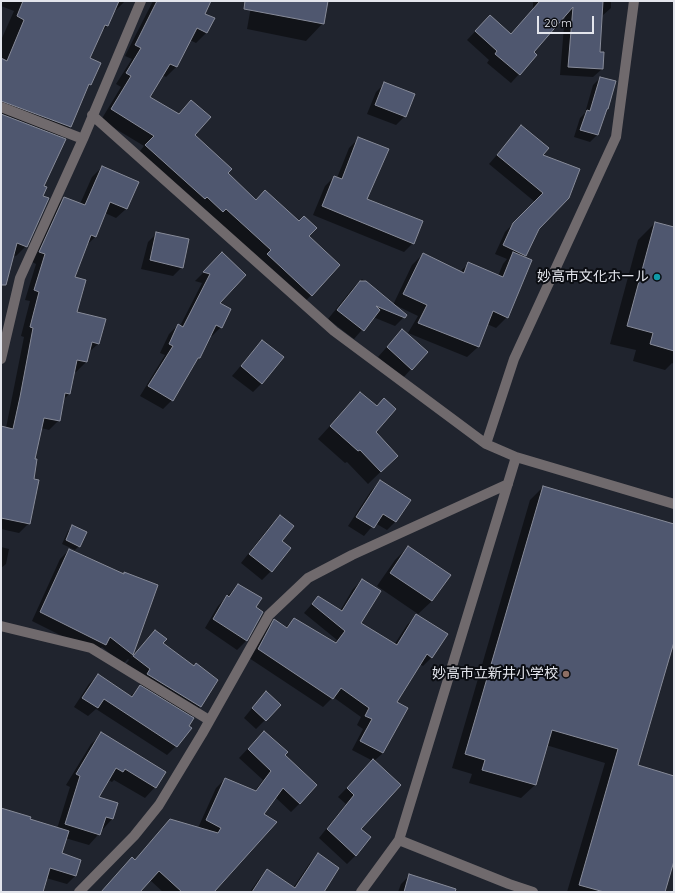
<!DOCTYPE html>
<meta charset="utf-8">
<style>
body{margin:0}
#map{position:relative;width:675px;height:893px;overflow:hidden;background:#20242e;font-family:Quicksand,sans-serif}
canvas{display:block}
.frame{position:absolute;inset:0;border:2px solid #e3e5ec;pointer-events:none}
.scale{position:absolute;left:537px;top:16px;width:57px;height:18px;box-sizing:border-box;border:2px solid #e3e5ec;border-top:0;padding-left:5px;font-size:12px;line-height:14px;white-space:nowrap;color:#e3e5ec;-webkit-text-stroke:3px #0b0d12;paint-order:stroke}
</style>
<div id="map">
<canvas width="675" height="893"></canvas>
<div class="frame"></div>
<div class="scale">20 m</div>
</div>
<script>
const g = document.querySelector('canvas').getContext('2d');
g.lineJoin = 'round';
function paint(path, color) { g.fillStyle = color; g.fill(path, 'evenodd'); }
const poly = rows => new Path2D(rows.map(r => 'M' + r).join(''));
function stroke(path, color, width, dash) { g.strokeStyle = color; g.lineWidth = width; g.lineCap = dash ? 'butt' : 'round'; g.setLineDash(dash || []); g.stroke(path); }
function drawText(font, color, halo, rows, align = 'center') {
  g.font = font + ' Quicksand,"Noto Sans JP",sans-serif'; g.lineWidth = 4; g.setLineDash([]); g.textBaseline = 'middle'; g.strokeStyle = halo; g.fillStyle = color; for (const [text, x, y, turn = 0] of rows) {
    g.save(); g.translate(x, y); g.rotate((+turn || 0) * Math.PI / 180); g.textAlign = isNaN(turn) ? turn : align; if (halo) g.strokeText(text, 0, 0); g.fillText(text, 0, 0); g.restore();
  }
}
paint(poly([
 [1,1,125,1,115,11,114,10,107,26,100,33,89,58,90,84,87,88,70,127,59,138,43,186,26,246,16,256,13,255,1,275,1,38,2,38,14,11,1,6],
 [153,1,210,1,204,14,207,32,196,43,190,40,176,67,166,77,162,75,149,97,193,136,227,173,256,201,308,236,339,265,301,306,136,156,144,146,101,120,121,87,116,84,132,59,125,56],
 [252,1,327,1,323,23,306,41,247,29],
 [533,1,611,1,611,8,602,16,599,53,602,69,593,77,560,75,565,14,532,52,536,55,511,83,487,63,489,60,467,40,490,16,510,35,533,10],
 [600,78,608,109,606,111,597,135,590,142,574,137,580,118,585,113,593,85],
 [385,83,405,116,396,125,367,114,376,92],
 [521,127,541,156,579,170,538,228,523,258,507,317,496,328,487,324,478,347,467,357,408,333,418,316,395,305,404,317,395,326,373,317,354,339,328,319,353,288,362,279,393,305,412,265,423,254,460,272,468,264,498,276,503,264,507,259,495,254,505,232,535,202,489,164],
 [358,139,366,200,413,243,404,252,313,215,325,186,334,177,337,178,349,148],
 [102,167,137,182,126,209,116,218,105,213,96,236,86,246,73,278,76,312,98,344,88,353,86,362,76,372,74,371,69,394,63,400,59,420,49,430,41,428,34,460,29,523,19,533,1,529,1,427,6,428,24,337,21,336,30,301,25,300,36,264,30,261,55,207,64,198,80,204,92,177],
 [655,223,674,228,674,364,672,363,665,370,633,361,636,350,610,344,638,240],
 [157,233,182,267,173,276,141,269,148,242],
 [213,263,221,327,212,336,210,336,199,358,194,362,172,400,163,409,140,396,165,355,160,353,169,334,178,325,180,326,202,283,195,281],
 [393,340,411,369,403,378,378,357],
 [262,341,262,383,253,392,232,376],
 [360,393,374,432,397,456,368,484,347,462,345,463,318,439],
 [380,482,396,521,387,530,375,523,364,536,348,526,371,491],
 [543,487,674,525,674,638,637,766,674,777,674,857,664,892,567,892,605,763,546,745,535,785,521,798,469,783,472,774,452,768,530,500],
 [280,516,281,541,289,548,271,571,262,580,241,563,271,525],
 [73,527,79,546,75,550,62,544,68,531],
 [1,547,9,549,6,564,1,568],
 [408,547,449,575,432,601,418,614,377,586,395,560],
 [69,550,123,575,124,574,157,585,131,658,155,631,162,643,193,667,217,680,200,707,190,717,176,746,167,755,96,709,88,716,74,707,89,684,98,675,130,697,141,685,139,684,142,679,125,665,129,660,128,659,123,664,102,647,96,653,32,621,60,559],
 [362,580,359,623,394,645,407,625,416,616,432,657,423,666,419,664,395,703,383,753,374,761,359,829,356,855,347,864,319,838,346,804,338,797,373,761,352,750,363,729,357,725,361,717,333,697,323,707,249,658,265,630,274,621,285,628,294,619,334,644,337,640,304,613,318,597,340,611,353,589],
 [238,585,255,608,262,613,246,641,237,650,205,628,218,606],
 [257,702,265,720,256,729,244,718],
 [102,734,155,787,145,798,114,780,112,782,108,780,97,798,117,804,112,819,89,845,65,838,61,854,76,875,67,884,46,878,42,892,1,892,1,809,29,820,57,829,70,787,66,785,91,744],
 [255,741,283,756,300,803,291,812,275,797,263,814,213,892,163,892,150,880,138,892,101,892,132,858,134,861,162,829,198,828,216,788,225,779,254,792,263,780,239,758],
 [319,854,322,892,250,892,259,879,268,870,293,888,310,863],
 [410,875,428,892,398,892,401,884]
]), '#0007');
const building = poly([
 [23,1,119,1,108,26,105,25,90,58,101,63,91,85,89,84,71,127,1,101,1,58,7,61,24,20,17,16,23,1],
 [157,1,211,1,205,14,215,18,207,33,197,28,177,67,170,64,150,97,179,114,191,100,211,117,195,135,232,169,228,173,256,200,265,190,299,221,304,216,317,228,309,236,340,265,312,296,267,254,271,250,226,209,223,212,207,197,205,199,145,145,154,136,111,109,131,76,126,73,141,48,135,45,157,1],
 [245,1,328,1,324,24,244,9,245,1],
 [540,1,603,1,600,52,604,52,603,69,568,67,573,7,534,52,537,55,520,75,495,54,497,51,475,31,490,15,511,34,540,1],
 [600,77,616,81,608,109,607,109,598,135,580,130,587,110,590,111,600,77],
 [384,82,415,94,406,117,375,105,384,82],
 [1,114,66,139,44,186,47,187,43,196,49,198,27,247,17,243,6,285,1,285,1,114],
 [521,125,549,148,543,155,580,169,569,198,539,229,526,256,503,245,513,223,543,193,497,155,521,125],
 [358,137,389,149,367,199,423,221,414,244,322,206,334,176,342,179,358,137],
 [102,166,139,182,127,209,110,202,96,237,91,235,75,277,86,280,77,312,106,319,99,344,92,342,87,362,77,360,70,394,65,393,60,421,44,418,35,459,37,459,34,479,39,480,30,524,1,518,1,426,13,429,20,397,33,328,30,327,39,292,34,290,45,254,39,252,64,197,85,205,102,166],
 [655,222,674,227,674,351,650,344,653,333,627,326,655,222],
 [156,232,189,239,183,268,150,260,156,232],
 [222,252,246,275,220,303,231,309,222,328,216,325,200,358,198,358,173,401,148,386,173,346,169,344,178,324,183,327,210,274,203,272,222,252],
 [513,252,532,260,508,318,493,311,479,347,418,323,427,305,403,294,423,253,464,273,468,262,503,277,513,252],
 [360,281,366,281,407,315,405,318,376,306,380,310,364,331,337,310,360,281],
 [402,329,428,352,412,370,387,347,402,329],
 [262,340,284,357,262,384,241,366,262,340],
 [360,392,377,406,384,398,396,409,376,432,398,456,381,472,360,450,358,451,330,426,360,392],
 [380,480,411,500,396,522,383,514,374,528,356,517,380,480],
 [543,486,674,524,674,642,638,765,674,776,674,861,665,892,604,892,579,885,618,749,552,730,536,785,482,770,485,760,465,754,543,486],
 [280,515,294,526,282,541,291,548,272,572,249,554,280,515],
 [72,525,87,532,80,547,66,540,72,525],
 [408,546,451,575,432,601,390,573,408,546],
 [69,549,124,574,124,572,158,585,133,655,110,637,106,645,40,612,69,549],
 [362,579,381,591,361,623,397,645,416,614,448,634,432,658,427,654,397,702,408,708,383,753,360,741,372,719,365,716,369,708,341,688,333,699,258,649,274,619,287,628,294,618,336,643,345,631,312,604,318,596,342,611,362,579],
 [238,584,262,598,256,607,263,612,247,641,213,619,227,595,229,597,238,584],
 [155,630,167,639,163,643,194,666,196,663,218,680,201,707,147,674,150,669,133,656,155,630],
 [98,674,132,697,140,685,194,718,189,726,192,728,177,747,104,699,98,708,82,698,98,674],
 [266,691,281,705,266,721,252,708,266,691],
 [264,731,288,752,285,755,317,785,300,804,283,788,264,814,277,822,214,892,182,892,159,871,140,892,101,892,132,857,135,860,170,819,218,833,221,828,206,820,225,778,256,791,271,771,248,749,264,731],
 [101,732,166,772,156,788,125,769,123,772,116,768,99,797,118,803,113,819,106,817,100,835,65,824,80,776,76,774,101,732],
 [373,759,401,785,361,829,371,837,356,856,327,829,354,795,347,788,373,759],
 [1,808,31,817,30,819,69,831,62,853,81,860,76,876,50,868,43,892,1,892,1,808],
 [318,853,339,868,324,892,252,892,267,869,295,888,318,853],
 [409,874,456,889,455,892,404,892,409,874]
]);
paint(building, '#4f576f');
stroke(building, '#878b99', 1);
stroke(poly([
 [1,107,83,139],
 [92,115,334,331,486,444,516,457,674,504],
 [1,359,20,278,83,139,141,1],
 [486,444,514,359,616,137,634,1],
 [1,626,91,648,209,720],
 [399,840,509,884,533,892],
 [79,892,134,836,159,805,202,734,269,615,308,578,352,555,508,484],
 [361,892,399,840,516,457]
]), '#706a6d', 10);
for (const [x, y, r, color] of [
 [657,277,4,"#0f9aa8"],
 [566,674,4,"#8d6e63"]
]) { const dot = new Path2D(); dot.arc(x, y, r, 0, 2 * Math.PI); g.fillStyle = color; g.fill(dot); stroke(dot, '#0b0d12', 1.5); }
drawText('14px', '#e3e5ec', '#0b0d12', [
 ["妙高市文化ホール",649,277],
 ["妙高市立新井小学校",558,674]
], 'right');
</script>
